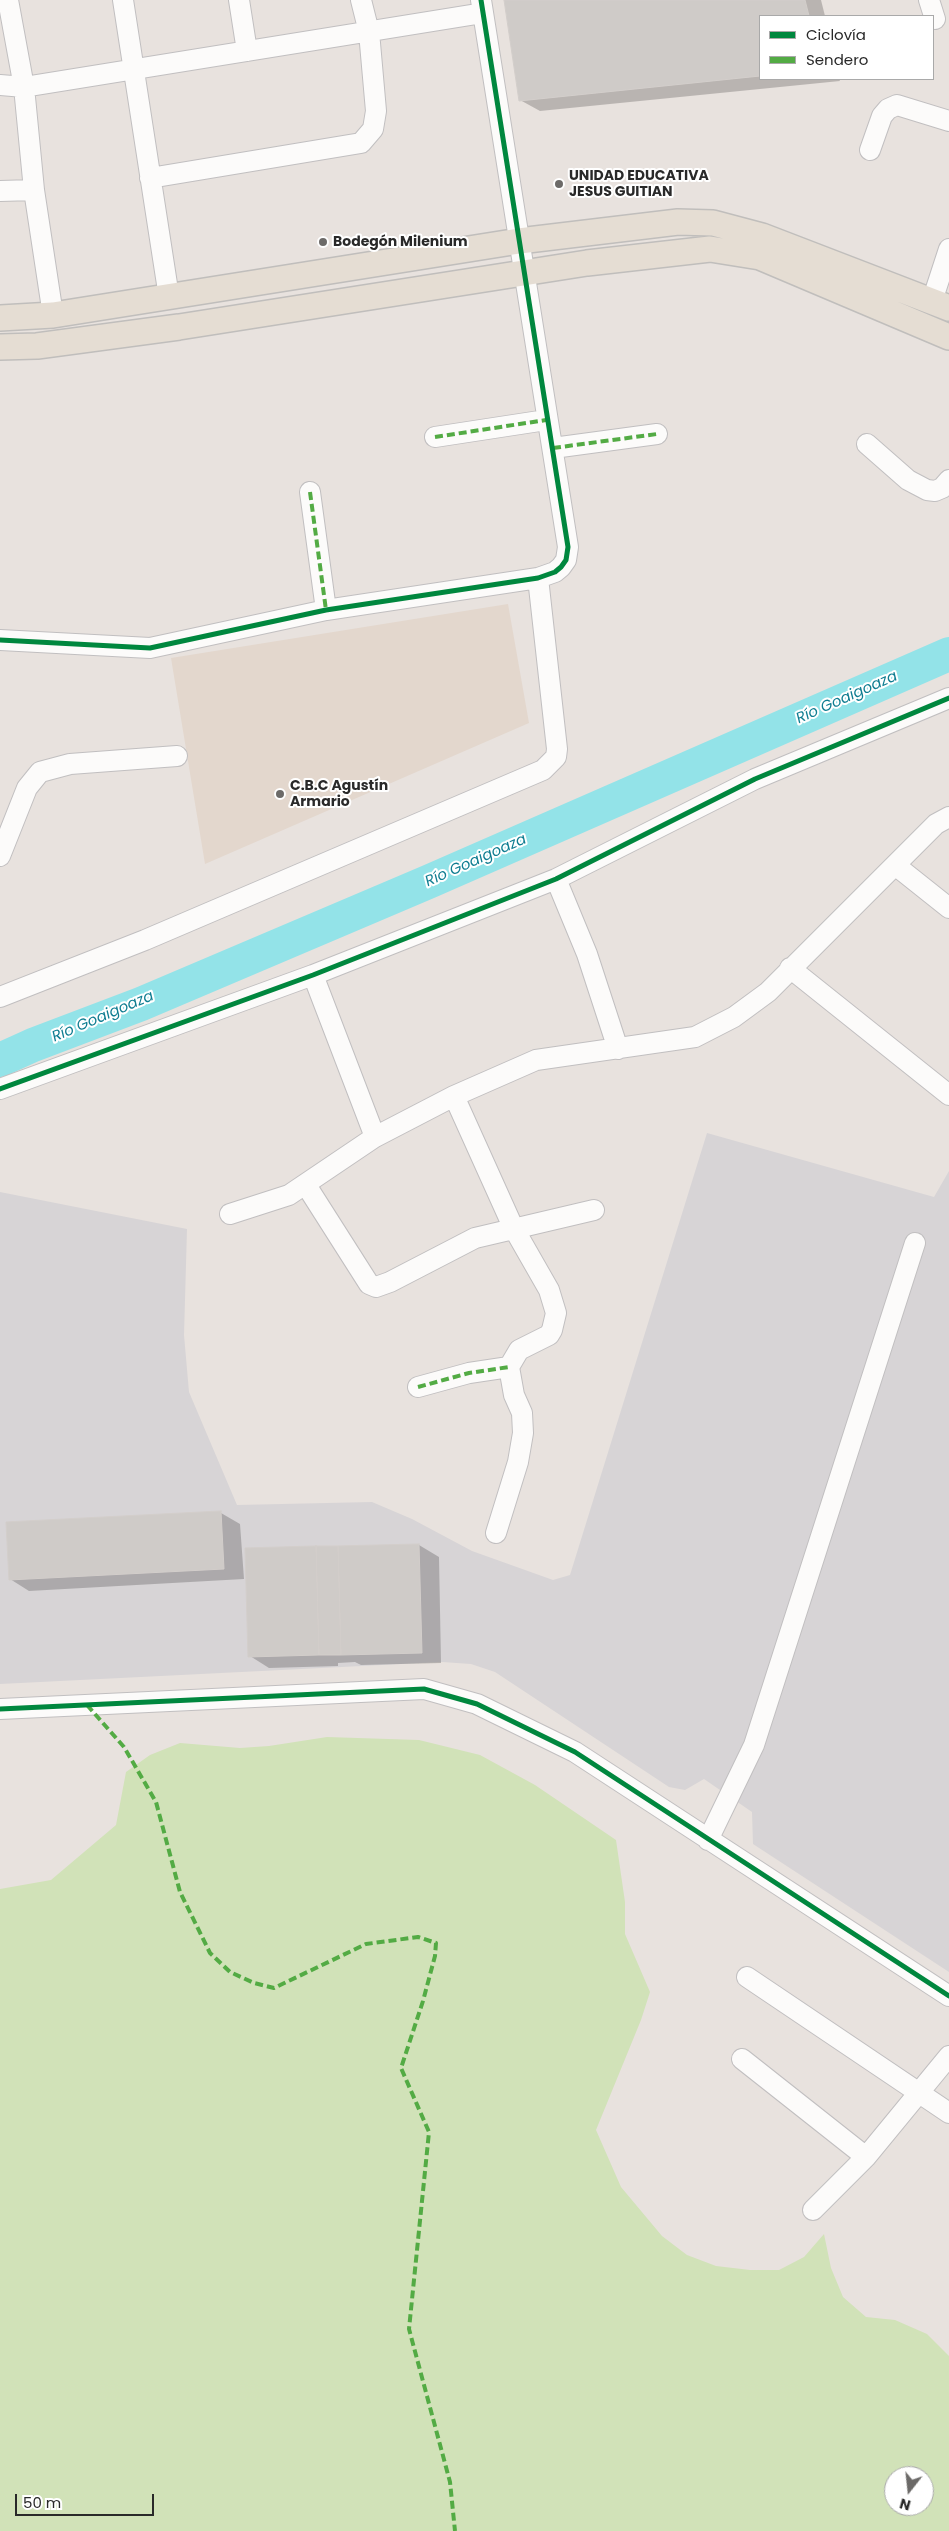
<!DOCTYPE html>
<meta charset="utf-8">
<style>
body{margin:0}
#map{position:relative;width:949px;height:2531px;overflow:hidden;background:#e8e2de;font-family:Poppins,sans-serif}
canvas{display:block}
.legend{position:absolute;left:759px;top:15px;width:175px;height:65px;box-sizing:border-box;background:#fff;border:1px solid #a9a9a9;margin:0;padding:6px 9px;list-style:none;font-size:15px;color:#292929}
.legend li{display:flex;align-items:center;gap:10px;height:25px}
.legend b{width:25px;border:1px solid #a9a9a9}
.north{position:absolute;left:884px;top:2466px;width:50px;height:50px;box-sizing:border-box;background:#fff;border:1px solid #a9a9a9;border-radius:50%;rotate:196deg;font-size:14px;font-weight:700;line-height:20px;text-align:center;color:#292929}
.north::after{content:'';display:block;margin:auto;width:18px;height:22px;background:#6c6a68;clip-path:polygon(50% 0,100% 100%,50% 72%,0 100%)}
.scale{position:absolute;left:15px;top:2494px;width:139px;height:22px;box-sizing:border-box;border:2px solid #292929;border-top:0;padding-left:6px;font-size:15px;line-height:18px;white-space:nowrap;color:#292929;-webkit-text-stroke:4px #fff;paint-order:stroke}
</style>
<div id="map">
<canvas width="949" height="2531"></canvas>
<ul class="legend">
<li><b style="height:6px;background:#00873e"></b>Ciclovía</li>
<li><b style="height:6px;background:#53ab44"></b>Sendero</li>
</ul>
<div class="north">N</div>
<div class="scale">50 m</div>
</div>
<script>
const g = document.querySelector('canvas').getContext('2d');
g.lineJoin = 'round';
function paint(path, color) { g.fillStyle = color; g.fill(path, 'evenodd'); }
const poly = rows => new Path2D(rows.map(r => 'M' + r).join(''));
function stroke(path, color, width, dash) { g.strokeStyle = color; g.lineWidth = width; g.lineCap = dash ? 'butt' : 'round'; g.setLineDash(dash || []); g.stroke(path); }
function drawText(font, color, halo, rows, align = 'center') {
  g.font = font + ' Poppins,sans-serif'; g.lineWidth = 4; g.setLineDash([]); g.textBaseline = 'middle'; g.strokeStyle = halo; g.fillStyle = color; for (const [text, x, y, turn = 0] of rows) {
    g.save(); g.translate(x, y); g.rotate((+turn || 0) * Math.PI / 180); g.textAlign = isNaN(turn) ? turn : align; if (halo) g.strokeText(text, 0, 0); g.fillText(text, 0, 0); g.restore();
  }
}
paint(poly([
 [707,1133,934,1197,949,1171,949,1972,753,1844,752,1812,704,1779,685,1790,669,1787,495,1672,471,1664,442,1662,0,1684,0,1192,187,1229,184,1335,189,1392,237,1505,372,1502,412,1519,472,1551,553,1580,570,1575]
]), '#d7d4d6');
paint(poly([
 [508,604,529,723,205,864,171,658]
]), '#e3d7cd');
paint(poly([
 [327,1737,419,1740,480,1755,535,1785,616,1840,625,1902,625,1934,650,1992,641,2020,596,2130,621,2187,662,2236,687,2255,716,2266,750,2270,779,2270,804,2257,824,2234,831,2268,843,2297,866,2317,895,2320,927,2334,949,2356,949,2531,0,2531,0,1889,51,1880,116,1825,126,1772,150,1755,180,1743,240,1748,269,1746],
 [894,2476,924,2476,924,2506,894,2506]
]), '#d1e2b8');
paint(poly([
 [505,0,821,0,825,16,760,16,760,79,839,79,840,81,540,111,520,100],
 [221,1513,240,1524,244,1579,29,1591,10,1579],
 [419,1545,439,1557,441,1663,361,1665,355,1662,338,1663,338,1666,269,1668,250,1656]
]), '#0003');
stroke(poly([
 [0,1060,33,1045,141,1004,428,882,949,654]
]), '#93e3e8', 34);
const building = poly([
 [504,0,805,0,809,16,760,16,760,76,519,101,504,0],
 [221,1511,224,1569,9,1580,6,1522,221,1511],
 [419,1544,422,1653,341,1655,338,1546,419,1544],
 [316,1546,319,1655,248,1657,245,1548,316,1546],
 [316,1546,338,1546,341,1655,319,1655,316,1546]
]);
paint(building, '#cfcbc8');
stroke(building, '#d3cecb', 1);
const minor = poly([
 [8,0,24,87,34,190,53,315],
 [123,0,169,297],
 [239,0,247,51],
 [929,0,935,19],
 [0,85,24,87,483,13],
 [870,150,882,116,888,109,897,105,949,121],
 [150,178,361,143,373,129,376,111,369,32,361,0],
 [0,191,34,190],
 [932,301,949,249],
 [435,437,546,420],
 [867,444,908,480,927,490,935,491,942,488,949,480],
 [553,448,657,434],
 [310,492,326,610],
 [0,640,150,648,326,610,538,578,555,572,561,567,566,560,568,547,481,0],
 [0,856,27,788,40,772,70,764,177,756],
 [895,865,949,908],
 [556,879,587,954,618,1049],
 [790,968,949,1095],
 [313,975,375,1137],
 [0,997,145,940,543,770,556,757,557,749,538,578],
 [0,1089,313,975,556,879,755,779,949,698],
 [454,1096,513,1227,549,1290,556,1313,552,1330,549,1335,519,1350,509,1367,514,1395,522,1413,523,1433,518,1462,496,1533],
 [306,1185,369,1284,376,1287,390,1282,475,1238,594,1210],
 [230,1214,289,1195,375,1137,454,1096,536,1060,695,1037,734,1017,768,992,936,824,949,817],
 [418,1387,469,1373,509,1367],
 [0,1709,424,1689,477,1704,575,1752,949,1996],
 [708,1840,754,1745,915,1243],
 [747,1977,949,2113],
 [742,2059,866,2157],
 [813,2210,866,2157,949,2056]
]);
const major = poly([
 [0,318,53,315,519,241,678,222,713,223,762,236,949,308],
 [0,347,37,346,179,327,587,263,710,249,760,257,949,337]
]);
stroke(minor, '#c1bfc0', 22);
stroke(major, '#c0bebc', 28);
stroke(minor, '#fcfbfa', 20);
stroke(major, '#e5ddd3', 25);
stroke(poly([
 [435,437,546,420],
 [553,448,657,434],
 [310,492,326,610],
 [418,1387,469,1373,509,1367],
 [87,1705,124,1747,156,1802,180,1892,210,1953,230,1972,254,1983,274,1988,366,1944,418,1937,436,1943,435,1956,423,2001,401,2068,429,2132,409,2329,450,2482,455,2531]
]), '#53ab44', 4, [8, 4]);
stroke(poly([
 [0,640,150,648,326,610,538,578,555,572,561,567,566,560,568,547,481,0],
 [0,1089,313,975,556,879,755,779,949,698],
 [0,1709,424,1689,477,1704,575,1752,949,1996]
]), '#00873e', 5);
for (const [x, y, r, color] of [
 [559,184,5,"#6c6a68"],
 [323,242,5,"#6c6a68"],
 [280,794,5,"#6c6a68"]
]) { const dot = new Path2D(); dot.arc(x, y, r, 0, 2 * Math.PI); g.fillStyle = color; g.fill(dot); stroke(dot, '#fff', 2); }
drawText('bold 14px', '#292929', '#fff', [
 ["UNIDAD EDUCATIVA",569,176],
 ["JESUS GUITIAN",569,192],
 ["Bodegón Milenium",333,242],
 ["C.B.C Agustín",290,786],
 ["Armario",290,802]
], 'left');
drawText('italic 15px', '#0f7d91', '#fff', [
 ["Río Goaigoaza",847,698,-24],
 ["Río Goaigoaza",476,861,-24],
 ["Río Goaigoaza",103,1017,-23]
]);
</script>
